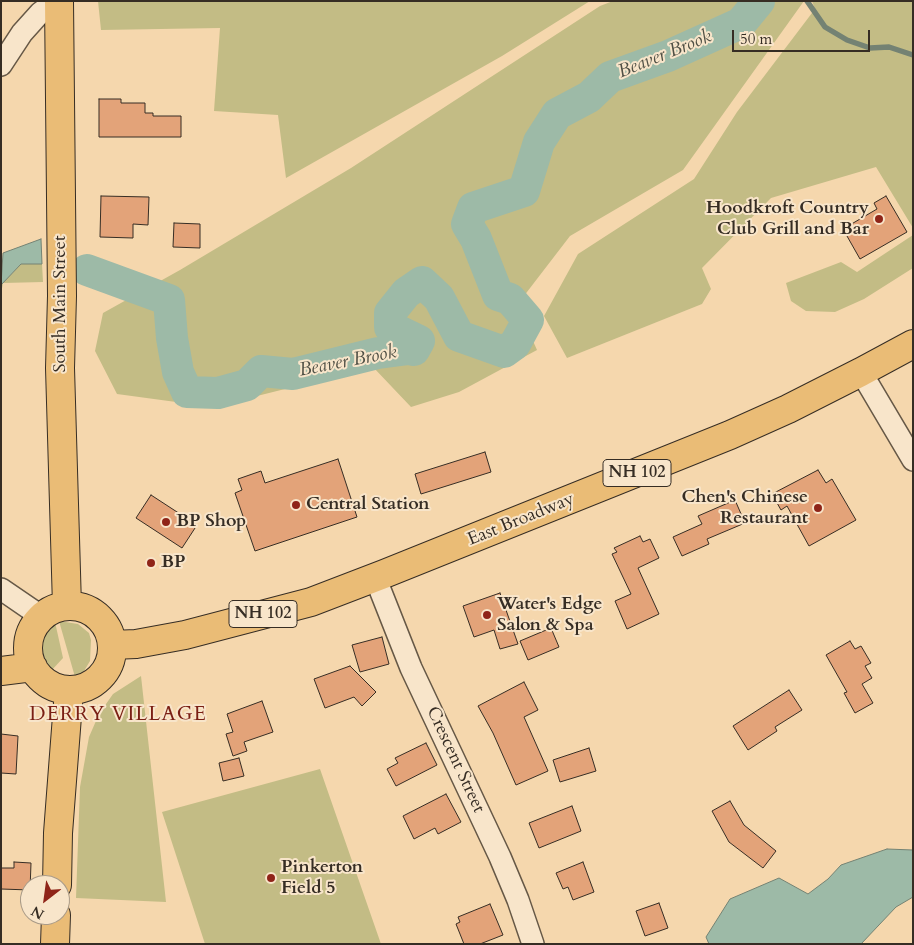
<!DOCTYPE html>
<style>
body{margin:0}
#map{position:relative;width:914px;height:945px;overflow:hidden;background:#f5d7ad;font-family:Cardo,serif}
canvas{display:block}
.frame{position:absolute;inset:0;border:2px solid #362d24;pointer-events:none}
.north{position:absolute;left:20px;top:875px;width:50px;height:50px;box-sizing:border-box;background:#f8e5ca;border:1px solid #aa9b88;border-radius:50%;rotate:210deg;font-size:14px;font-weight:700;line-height:20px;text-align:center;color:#362d24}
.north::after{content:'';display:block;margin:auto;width:18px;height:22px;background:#8f2418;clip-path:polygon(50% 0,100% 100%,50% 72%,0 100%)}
.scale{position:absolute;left:732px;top:30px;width:138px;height:22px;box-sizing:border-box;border:2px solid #362d24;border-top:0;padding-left:6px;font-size:15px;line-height:18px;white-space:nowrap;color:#362d24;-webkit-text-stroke:4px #f8e5ca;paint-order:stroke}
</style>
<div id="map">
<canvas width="914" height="945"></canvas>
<div class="frame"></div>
<div class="north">N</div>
<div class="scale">50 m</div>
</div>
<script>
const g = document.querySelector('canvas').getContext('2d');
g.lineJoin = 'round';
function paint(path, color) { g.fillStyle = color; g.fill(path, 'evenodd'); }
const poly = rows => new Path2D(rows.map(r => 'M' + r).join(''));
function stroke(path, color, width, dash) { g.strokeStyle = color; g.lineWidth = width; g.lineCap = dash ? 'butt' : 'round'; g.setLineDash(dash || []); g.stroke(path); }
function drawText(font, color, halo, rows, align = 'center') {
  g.font = font + ' Cardo,serif'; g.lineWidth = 4; g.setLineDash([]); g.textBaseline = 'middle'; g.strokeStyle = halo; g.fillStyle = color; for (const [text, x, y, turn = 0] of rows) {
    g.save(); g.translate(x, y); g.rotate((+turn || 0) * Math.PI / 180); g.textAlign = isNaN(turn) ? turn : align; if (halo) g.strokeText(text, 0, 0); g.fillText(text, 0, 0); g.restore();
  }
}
paint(poly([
 [98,1,590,1,502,56,286,178,278,115,214,111,220,28,101,30],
 [613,1,804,1,683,170,570,236,517,305,537,350,459,392,411,407,373,367,213,407,117,394,95,351,103,313,180,270,351,168,600,6],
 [812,1,913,1,913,228,876,167,771,198,702,268,711,289,702,304,567,358,544,316,578,254,694,179,737,112,815,9],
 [913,235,913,268,864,299,835,312,806,311,791,301,786,283,841,262,857,272],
 [21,264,42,264,43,282,3,283,1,294,1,285],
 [59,621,78,624,89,633,91,640,90,661,84,671,75,677],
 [55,622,63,658,51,671,43,660,41,646,46,631,49,626],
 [141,676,166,902,76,898,80,787,89,737,99,714,113,694],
 [320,769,381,944,205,944,162,812]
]), '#c3bc85');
const water = poly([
 [41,239,42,264,21,264,1,285,3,253,41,239],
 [887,849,913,850,913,897,896,907,861,944,709,944,706,937,730,899,779,878,808,894,828,879,841,865,887,849]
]);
paint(water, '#9dbaa7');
stroke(water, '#748273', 1);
stroke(poly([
 [807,1,825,27,847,40,870,48,889,47,913,55]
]), '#748273', 5.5);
stroke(poly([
 [87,270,169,300,172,338,178,372,187,392,218,393,247,385,261,371,293,374,378,353,409,349,414,350,419,341,390,327,390,313,406,293,422,282,439,298,459,336,504,352,515,344,528,320,510,299,498,295,476,239,467,224,473,208,524,191,539,142,557,114,589,97,610,77,668,56,741,23,759,1]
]), '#9dbaa7', 32);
const building = poly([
 [99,99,121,99,121,103,145,103,145,113,153,113,153,116,181,116,181,137,99,137,99,99],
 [101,196,149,197,148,225,133,224,133,238,100,237,101,196],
 [886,196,907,232,860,259,843,229,877,209,874,203,886,196],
 [174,223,200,224,200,248,173,247,174,223],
 [485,452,491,472,421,494,415,474,485,452],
 [338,459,357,517,255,551,235,493,242,490,238,479,261,471,265,483,338,459],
 [818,470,826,483,832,479,856,520,809,546,787,506,781,510,772,494,818,470],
 [151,495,197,525,182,548,136,518,151,495],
 [735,500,745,523,707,539,709,544,682,556,673,537,702,524,698,516,735,500],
 [640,536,643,542,650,539,659,558,638,568,659,614,627,629,615,601,631,594,612,554,617,552,614,548,640,536],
 [500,593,518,644,500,649,494,630,474,637,463,606,500,593],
 [551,628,559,647,528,660,520,641,551,628],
 [382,637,389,664,360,672,352,645,382,637],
 [850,641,855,649,861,646,871,663,865,666,872,678,862,684,873,703,855,713,844,693,847,692,826,655,850,641],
 [350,666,376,692,362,706,354,697,325,708,314,679,350,666],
 [524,682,538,710,524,717,548,771,516,785,493,733,478,706,524,682],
 [789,690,802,710,775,727,777,731,748,750,733,726,789,690],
 [262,701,273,732,244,742,247,751,233,756,226,734,233,732,227,714,262,701],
 [1,734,18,736,16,774,1,773,1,734],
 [426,743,437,765,396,786,387,769,398,763,395,758,426,743],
 [589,748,596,771,560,782,553,760,589,748],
 [239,758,244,776,223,781,219,763,239,758],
 [446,794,461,822,438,834,435,828,414,839,403,816,446,794],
 [730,801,744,825,776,851,763,868,729,842,712,811,730,801],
 [572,806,581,831,539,848,529,823,572,806],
 [14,862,31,863,30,890,1,889,1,868,14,868,14,862],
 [583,862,594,892,573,900,568,887,563,889,556,873,583,862],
 [659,903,668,928,645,936,636,911,659,903],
 [490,904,503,935,480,944,464,944,456,924,460,922,458,917,490,904]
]);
paint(building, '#e3a379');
stroke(building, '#362d24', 1);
const minor = poly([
 [1,65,22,33,40,13,56,1],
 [861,372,913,460],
 [375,577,411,668,500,857,518,900,533,944],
 [1,589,42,617]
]);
const major = poly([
 [59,1,62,296,60,368,67,606],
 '28 648a42 42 0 1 1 84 0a42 42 0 1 1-84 0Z',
 [112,645,136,644,185,635,311,602,384,574,730,435,788,409,861,372,913,344],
 [1,671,33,667],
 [57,885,58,833,69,690],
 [55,944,56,915]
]);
stroke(minor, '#665846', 24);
stroke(major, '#362d24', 30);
stroke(minor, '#f8e5ca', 21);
stroke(major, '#eabc76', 28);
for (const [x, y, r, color] of [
 [879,219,5,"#8f2418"],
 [296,505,5,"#8f2418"],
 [818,508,5,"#8f2418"],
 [166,522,5,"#8f2418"],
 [151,563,5,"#8f2418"],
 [487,615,5,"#8f2418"],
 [271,878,5,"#8f2418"]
]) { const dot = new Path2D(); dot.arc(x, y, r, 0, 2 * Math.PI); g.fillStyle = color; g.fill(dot); stroke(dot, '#f8e5ca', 2); }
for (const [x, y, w] of [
 [637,473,68],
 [263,614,68]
]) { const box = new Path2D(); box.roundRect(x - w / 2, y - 13.5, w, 27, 4); g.fillStyle = '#f8e5ca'; g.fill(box); stroke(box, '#362d24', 1); }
drawText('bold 16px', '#362d24', null, [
 ["NH 102",637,473],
 ["NH 102",263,614]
]);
drawText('bold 18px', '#362d24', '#f8e5ca', [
 ["Hoodkroft Country",869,209,"right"],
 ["Club Grill and Bar",869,230,"right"],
 ["Chen's Chinese",808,498,"right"],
 ["Restaurant",808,519,"right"],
 ["Central Station",306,505],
 ["BP Shop",176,522],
 ["BP",161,563],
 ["Water's Edge",497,605],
 ["Salon & Spa",497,626],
 ["Pinkerton",281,868],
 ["Field 5",281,889]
], 'left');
drawText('18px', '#362d24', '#f8e5ca', [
 ["South Main Street",61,304,-90],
 ["East Broadway",521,520,-22],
 ["Crescent Street",455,760,65]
]);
drawText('italic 19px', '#505045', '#f8e5ca', [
 ["Beaver Brook",665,55,-22],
 ["Beaver Brook",348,362,-11]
]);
g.letterSpacing = '1px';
drawText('20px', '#7a1f14', '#f8e5ca', [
 ["DERRY VILLAGE",118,715]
]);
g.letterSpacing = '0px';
</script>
